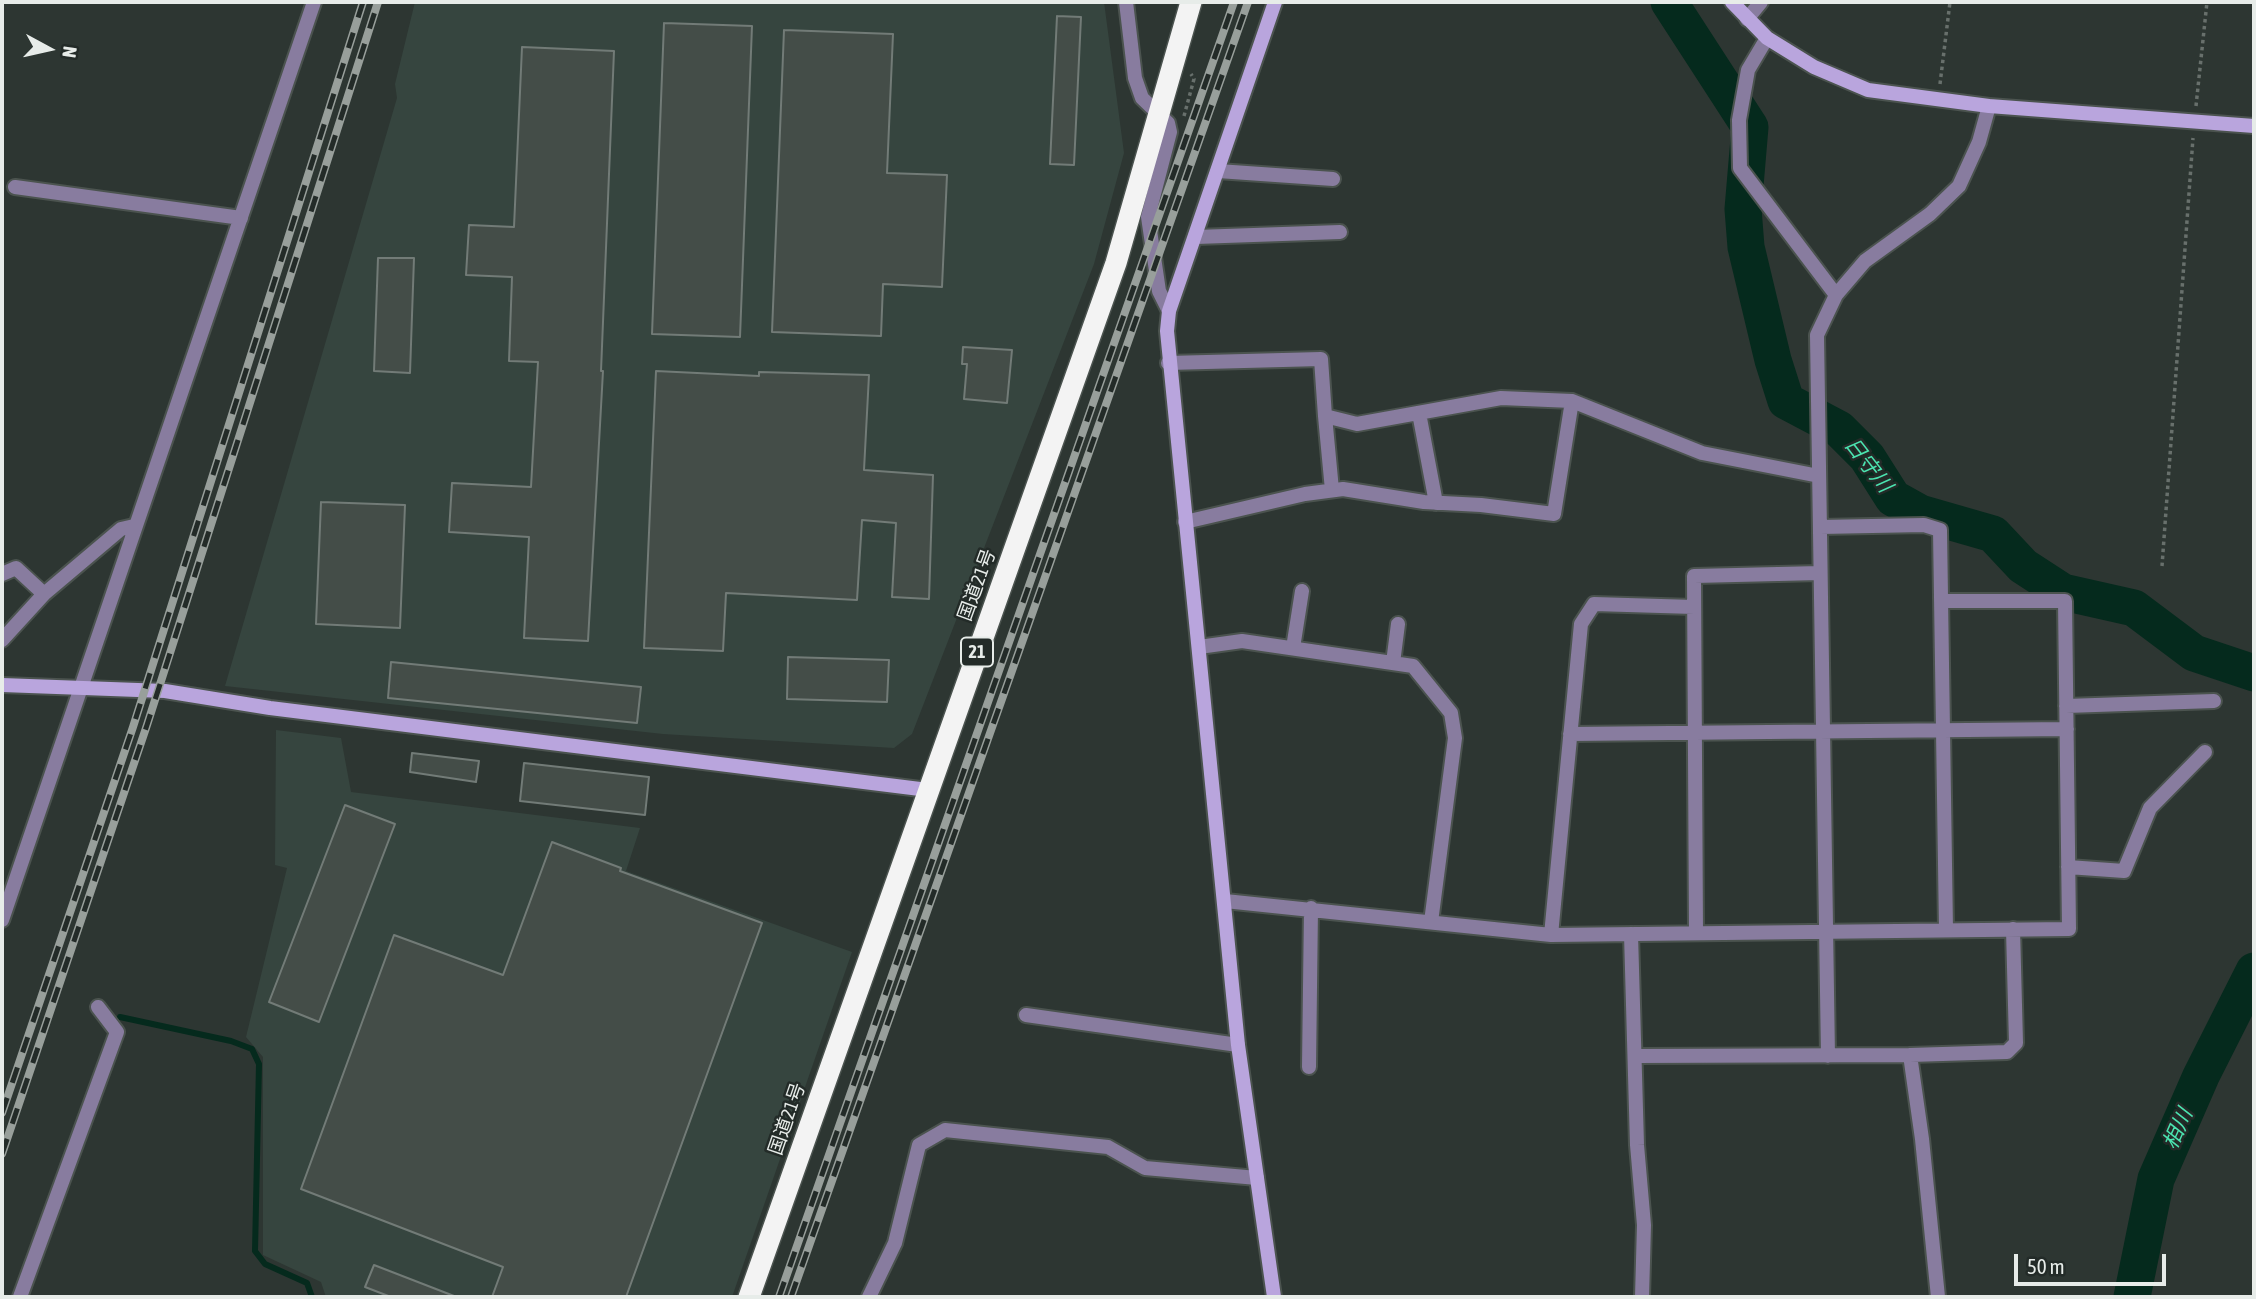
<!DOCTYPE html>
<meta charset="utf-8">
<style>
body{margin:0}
#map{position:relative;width:2256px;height:1299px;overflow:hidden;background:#2d3632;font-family:"Asap Condensed",sans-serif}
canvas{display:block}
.frame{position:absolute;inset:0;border:4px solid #e7ece9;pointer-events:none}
.north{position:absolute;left:14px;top:14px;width:70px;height:70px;-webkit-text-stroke:5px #232b28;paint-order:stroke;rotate:98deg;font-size:19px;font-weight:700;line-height:28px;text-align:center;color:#e7ece9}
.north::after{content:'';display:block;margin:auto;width:24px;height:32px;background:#e7ece9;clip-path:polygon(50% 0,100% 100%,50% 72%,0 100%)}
.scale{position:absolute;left:2014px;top:1254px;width:152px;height:32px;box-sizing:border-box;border:4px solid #e7ece9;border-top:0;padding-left:9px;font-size:21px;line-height:24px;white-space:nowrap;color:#e7ece9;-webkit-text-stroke:5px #232b28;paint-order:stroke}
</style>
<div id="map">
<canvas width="2256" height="1299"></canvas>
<div class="frame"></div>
<div class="north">N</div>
<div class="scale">50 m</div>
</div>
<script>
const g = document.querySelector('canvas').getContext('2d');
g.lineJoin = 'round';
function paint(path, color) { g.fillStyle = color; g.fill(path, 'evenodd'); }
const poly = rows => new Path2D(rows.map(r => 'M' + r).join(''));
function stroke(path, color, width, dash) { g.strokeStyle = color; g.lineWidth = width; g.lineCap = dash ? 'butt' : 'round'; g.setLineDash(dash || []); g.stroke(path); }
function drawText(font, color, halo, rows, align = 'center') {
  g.font = font + ' "Asap Condensed","Noto Sans JP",sans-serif'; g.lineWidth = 5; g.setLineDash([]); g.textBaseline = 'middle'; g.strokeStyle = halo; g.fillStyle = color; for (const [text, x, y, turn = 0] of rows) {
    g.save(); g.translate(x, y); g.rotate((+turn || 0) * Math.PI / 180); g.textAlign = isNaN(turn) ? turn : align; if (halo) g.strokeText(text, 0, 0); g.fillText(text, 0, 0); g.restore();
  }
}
paint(poly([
 [415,2,1104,2,1124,153,1094,264,912,734,894,748,663,734,225,686,397,98,395,84],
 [276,730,341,738,351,792,640,828,626,871,852,952,732,1297,326,1297,321,1282,263,1255,263,1057,246,1037,287,868,275,865]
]), '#36453f');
stroke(poly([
 [120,1017,231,1041,252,1049,259,1064,255,1251,265,1264,307,1283,312,1297]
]), '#052a1d', 6);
stroke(poly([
 [1669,2,1750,127,1743,209,1746,247,1773,360,1786,401,1839,429,1867,457,1893,498,1920,513,1993,534,2023,566,2063,592,2134,608,2194,653,2254,673],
 [2132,1297,2156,1179,2201,1076,2254,971]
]), '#052a1d', 37);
const building = poly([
 [1057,16,1081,17,1074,165,1050,164,1057,16],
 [664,23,752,26,740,337,652,334,664,23],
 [784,30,893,34,887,173,947,175,942,287,883,284,881,336,772,332,784,30],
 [522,47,614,51,601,371,603,371,588,641,524,638,529,537,449,532,452,483,531,487,538,362,509,361,512,277,466,275,469,225,514,227,522,47],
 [378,258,414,258,410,373,374,371,378,258],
 [963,347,1012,350,1007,403,964,399,967,364,962,364,963,347],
 [656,371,759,376,759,372,869,375,864,470,933,475,929,599,892,597,896,523,862,520,857,600,726,593,723,651,644,648,656,371],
 [321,502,405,505,400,628,316,624,321,502],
 [788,657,889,660,887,702,787,699,788,657],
 [391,662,641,687,637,723,388,698,391,662],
 [412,753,479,761,476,782,410,772,412,753],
 [524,763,649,777,645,815,520,801,524,763],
 [345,805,395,824,319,1022,269,1002,345,805],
 [552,842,621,868,620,871,762,923,626,1297,492,1297,503,1267,301,1189,394,935,503,975,552,842],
 [374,1265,454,1296,454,1297,391,1297,365,1287,374,1265]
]);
paint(building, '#444d48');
stroke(building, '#727b77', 2);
const street = poly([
 [1126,2,1135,78,1142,98,1168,123,1170,132,1148,217,1159,291,1169,311],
 [1747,19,1761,2],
 [1767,38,1748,70,1739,120,1740,168,1836,295],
 [1218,171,1333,179],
 [15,187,241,218],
 [1196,237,1340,232],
 [1168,363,1321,359,1325,416,1357,424,1501,398,1572,401],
 [1419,413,1436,503],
 [1325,416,1332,490],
 [1185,522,1305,494,1343,489,1424,502,1481,505,1554,514,1572,401,1702,453,1819,476],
 [1820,527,1924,525,1940,530,1946,930],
 [2,574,16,568,44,594],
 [2,640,44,594,121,529,134,526],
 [1199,647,1242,641,1413,666,1451,713,1455,738,1431,922],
 [1293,648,1302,591],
 [1393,663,1398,624],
 [2066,706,2214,701],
 [1570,734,2067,729],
 [2068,867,2124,871,2150,808,2205,752],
 [1225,901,1551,935,2069,929,2065,601,1941,601],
 [2,920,314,2],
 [1696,933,1694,576,1820,573],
 [1631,934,1637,1145,1644,1225,1642,1297],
 [1551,935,1581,624,1594,604,1694,607],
 [1026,1015,1238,1045],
 [1910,1055,1922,1139,1938,1297],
 [1636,1056,1910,1055,2007,1052,2016,1043,2013,929],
 [1828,1056,1817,335,1836,295,1865,261,1930,214,1959,186,1979,142,1989,106],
 [1309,1067,1311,908],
 [20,1297,117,1032,98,1007],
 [869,1297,895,1243,919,1145,945,1130,1108,1147,1145,1168,1257,1178]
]);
const secondary = poly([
 [1732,2,1767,38,1814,67,1868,90,1989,106,2254,126],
 [2,685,165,691,270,708,928,790],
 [1274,1297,1238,1045,1167,331,1169,311,1275,2]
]);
const highway = poly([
 [749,1297,1116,263,1191,2]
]);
stroke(street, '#4b534f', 18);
stroke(secondary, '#4b534f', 18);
stroke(highway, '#4b534f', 24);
stroke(poly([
 [1940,84,1950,2],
 [2196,106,2207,2],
 [1184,116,1194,79,1191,74],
 [2162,566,2193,138]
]), '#68706c', 3.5, [3.5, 3.5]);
stroke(street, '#887c9f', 14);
stroke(secondary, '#b9a5dd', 14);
stroke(highway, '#f3f3f3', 21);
const rail = poly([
 [2,1113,133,727,363,2],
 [2,1154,147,725,378,2],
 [779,1297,1234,2],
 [791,1297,1248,2]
]);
stroke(rail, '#989f9b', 8);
stroke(rail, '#232b28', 5, [16]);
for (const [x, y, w] of [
 [977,652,32]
]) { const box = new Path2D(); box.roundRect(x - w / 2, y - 14.5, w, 29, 5); g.fillStyle = '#232b28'; g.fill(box); stroke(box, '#e7ece9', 2); }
drawText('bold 18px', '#e7ece9', null, [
 ["21",977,652]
]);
drawText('19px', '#e7ece9', '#232b28', [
 ["国道21号",977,585,-70],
 ["国道21号",787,1119,-71]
]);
drawText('italic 21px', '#4be4b0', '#232b28', [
 ["日守川",1868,465,52],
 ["相川",2178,1129,-66]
]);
</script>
